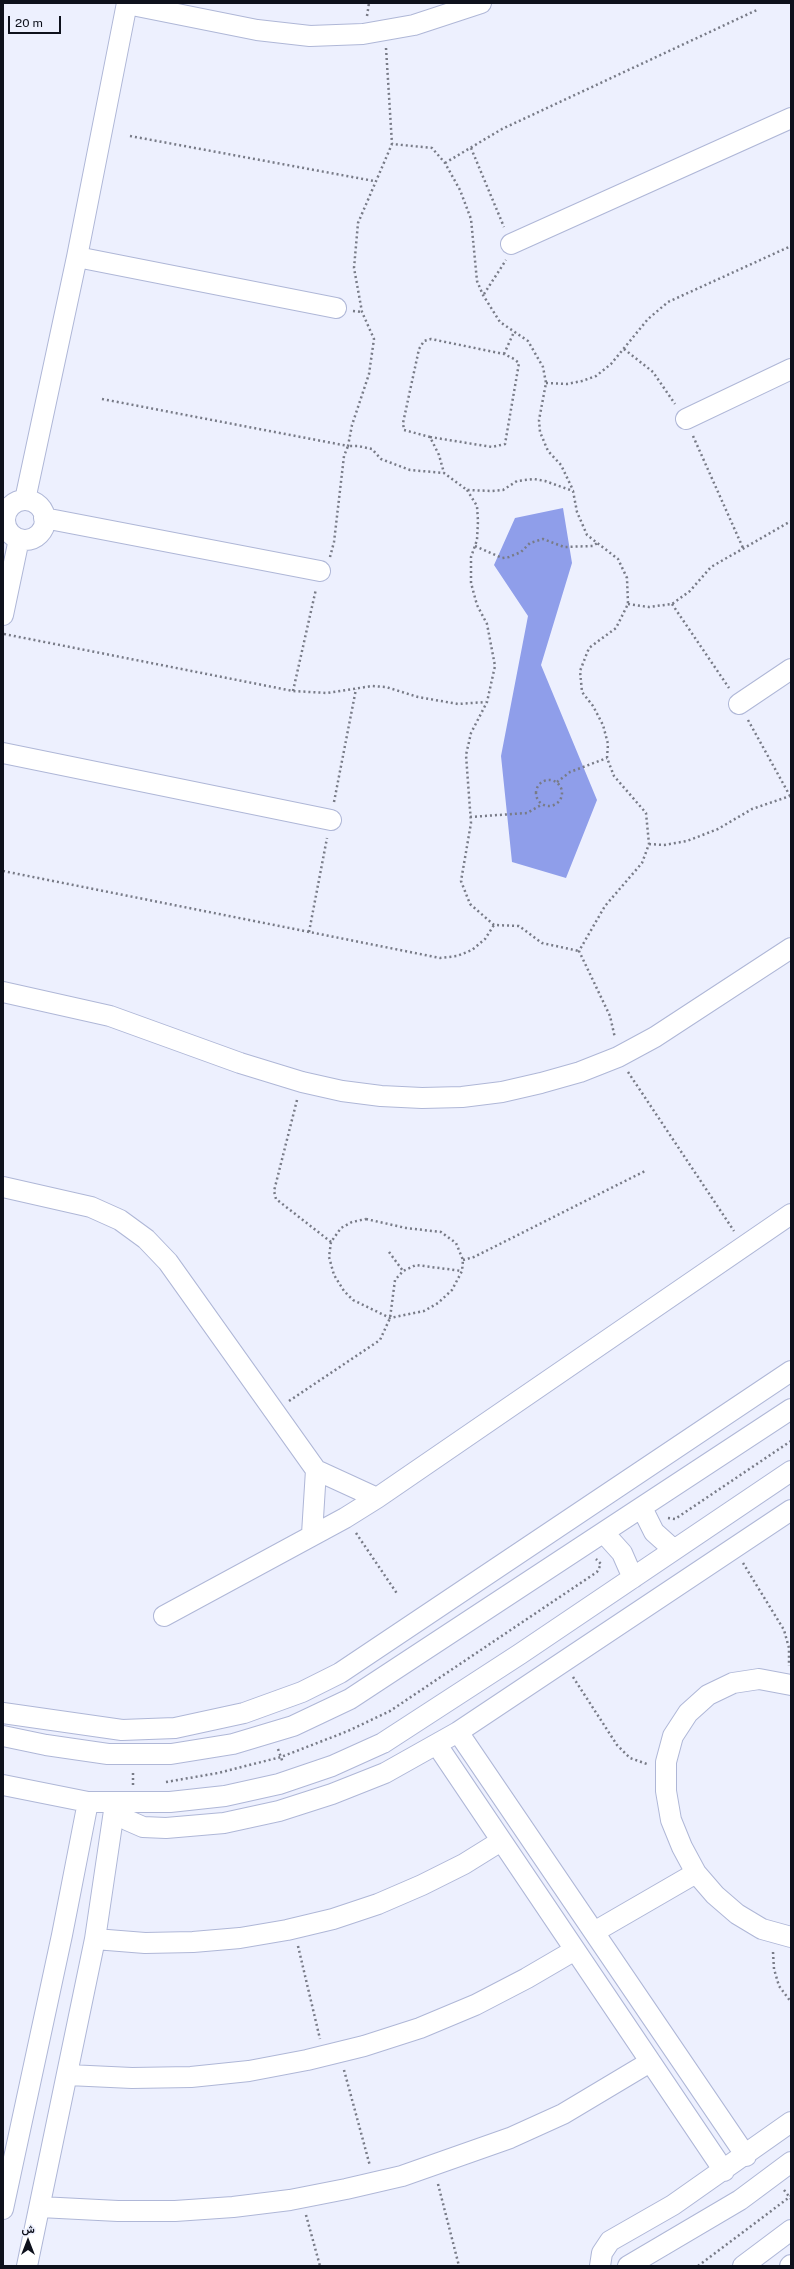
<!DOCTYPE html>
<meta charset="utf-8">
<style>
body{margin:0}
#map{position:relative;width:794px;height:2269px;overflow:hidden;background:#edf0fe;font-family:"Public Sans",Vazirmatn,sans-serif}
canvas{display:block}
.frame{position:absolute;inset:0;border:4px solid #0e111c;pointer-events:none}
.north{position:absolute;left:8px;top:2221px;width:40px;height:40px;-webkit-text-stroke:3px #edf0fe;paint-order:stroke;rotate:0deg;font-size:11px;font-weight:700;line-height:16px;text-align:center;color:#0e111c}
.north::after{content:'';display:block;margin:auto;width:14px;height:18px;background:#0e111c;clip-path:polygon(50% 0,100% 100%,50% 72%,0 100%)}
.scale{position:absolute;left:8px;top:16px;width:53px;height:18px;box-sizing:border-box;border:2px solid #0e111c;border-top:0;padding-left:5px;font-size:12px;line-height:14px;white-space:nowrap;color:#0e111c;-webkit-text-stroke:3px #edf0fe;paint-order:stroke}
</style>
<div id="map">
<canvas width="794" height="2269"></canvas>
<div class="frame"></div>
<div class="north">ش</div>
<div class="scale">20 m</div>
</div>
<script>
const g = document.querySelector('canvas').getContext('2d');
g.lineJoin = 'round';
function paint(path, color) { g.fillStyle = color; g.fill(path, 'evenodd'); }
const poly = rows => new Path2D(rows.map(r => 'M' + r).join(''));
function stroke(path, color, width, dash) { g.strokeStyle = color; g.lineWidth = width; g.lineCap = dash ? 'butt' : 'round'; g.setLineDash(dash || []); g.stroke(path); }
paint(poly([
 [563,508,572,563,541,665,597,800,566,878,512,862,501,756,528,616,494,565,515,518]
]), '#8f9eea');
const minor = poly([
 [127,4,257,30,310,36,363,34,414,25,481,3],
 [511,244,791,118],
 [77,257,336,308],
 [686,419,791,369],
 [25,500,77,257,127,3],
 '5 520a20 20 0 1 1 40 0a20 20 0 1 1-40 0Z',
 [44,518,320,571],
 [3,615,19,539],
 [739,704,791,669],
 [3,753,331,820],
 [3,992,110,1016,240,1063,302,1082,342,1091,381,1096,422,1098,462,1097,502,1092,541,1083,580,1072,618,1057,655,1037,791,948],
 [3,1187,91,1207,120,1220,146,1239,168,1262,316,1470,377,1498],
 [642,1508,654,1532,674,1550],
 [604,1533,622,1553,633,1578],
 [312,1534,316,1470],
 [164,1616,345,1518,377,1498,791,1214],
 [791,1685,759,1679,733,1683,708,1695,688,1713,673,1736,666,1762,666,1791,671,1820,682,1847,696,1873,715,1895,737,1914,762,1929,791,1937],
 [3,1713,122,1730,175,1728,244,1713,302,1692,340,1673,791,1371],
 [458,1732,746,2156],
 [3,1736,46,1745,108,1754,171,1754,233,1744,293,1726,350,1699,791,1409],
 [437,1745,724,2171],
 [3,1785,88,1802,170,1802,225,1796,279,1784,332,1766,383,1743,520,1654,791,1471],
 [115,1804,127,1820,143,1827,166,1828,224,1823,279,1811,332,1794,385,1773,458,1732,791,1510],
 [594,1932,696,1873],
 [95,1939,145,1943,193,1942,240,1938,287,1930,333,1919,378,1904,422,1885,464,1864,501,1841],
 [68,2075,132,2078,191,2077,249,2071,307,2060,364,2046,420,2028,475,2005,527,1978,575,1950],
 [40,2207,118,2211,175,2211,233,2207,290,2200,346,2189,402,2176,510,2138,563,2114,650,2062],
 [3,2209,62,1935,88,1802],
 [27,2266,95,1939,115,1804],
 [600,2266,602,2253,610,2241,673,2205,791,2122],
 [628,2266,740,2200,791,2162],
 [743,2266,791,2230],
 [790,2266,791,2265]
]);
stroke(minor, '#afb7d7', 22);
stroke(poly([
 [367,16,369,3],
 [386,48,392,144,432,148,445,163,460,190,471,219,477,281,483,295,500,322,528,341,543,367,546,383,539,420,540,432,548,451,561,465,573,490],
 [130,136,374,181],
 [471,148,504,227],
 [445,163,502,129,759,9],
 [484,294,506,260],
 [353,311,362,312],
 [624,349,653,372,675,404],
 [504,354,514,332],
 [546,383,567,384,582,381,596,376,611,364,648,319,668,302,791,246],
 [102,399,348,446,352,425,369,374,374,339,362,312,354,268,358,223,392,144],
 [693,436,743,548],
 [430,437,492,447,505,444,519,363,514,359,504,354,431,339,424,341,419,349,403,423,404,430,430,437,439,455,444,473],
 [467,490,477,506,478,521,477,540,471,557,471,583,477,605,487,624,495,666,487,702,471,733,466,755,471,823,461,881,470,904,494,925,519,926,542,943,579,951],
 [475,546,502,558,509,557,521,552,530,543,543,539,564,547,593,546,599,542],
 [330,557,334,542,344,456,348,446,358,446,372,449,381,459,410,470,444,473,467,490,492,491,503,490,517,481,534,479,545,481,573,491,577,512,587,535,618,559,627,578,628,604,616,628,589,648,580,671,582,692,593,706,603,725,608,744,607,758,614,776,646,813,649,844,642,863,605,906,579,951,610,1016,615,1038],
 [628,604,649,607,672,604,690,591,711,567,791,521],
 [672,604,729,688],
 [4,634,293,691,327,693,372,686,386,687,418,697,458,704,486,702],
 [293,691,316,589],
 [748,720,790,796],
 '536 793a13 13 0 1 1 26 0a13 13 0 1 1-26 0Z',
 [557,782,570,772,607,758],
 [334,802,356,689],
 [470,817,527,813,541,805],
 [649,844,664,845,687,841,718,829,752,809,790,796],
 [3,871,440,958,457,956,472,950,485,939,494,925],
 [309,932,327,838],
 [628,1072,734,1231],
 [297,1100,274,1191,276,1199,331,1242],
 [366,1219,406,1228,441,1232,456,1243,463,1260,462,1271,452,1290,438,1303,424,1311,390,1318,353,1300,344,1291,334,1275,329,1257,331,1242,341,1228,352,1222,366,1219],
 [389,1252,403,1271],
 [463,1260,474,1257,645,1171],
 [289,1401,380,1340,390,1318,395,1280,403,1271,416,1265,462,1271],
 [668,1518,675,1519,791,1441],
 [356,1533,398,1595],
 [743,1563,784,1630,789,1648,789,1666],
 [573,1677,617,1745,630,1758,647,1764],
 [278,1749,283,1763],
 [133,1773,133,1785],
 [166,1782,218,1773,281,1757,348,1731,390,1711,597,1572,601,1564,596,1559],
 [298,1946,320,2039],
 [773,1952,774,1969,779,1986,791,2002],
 [344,2070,370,2166],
 [438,2184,459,2266],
 [784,2190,791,2199],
 [306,2215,320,2266],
 [698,2266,791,2196]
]), '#787b87', 2.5, [2, 3]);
stroke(minor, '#fff', 20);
</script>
